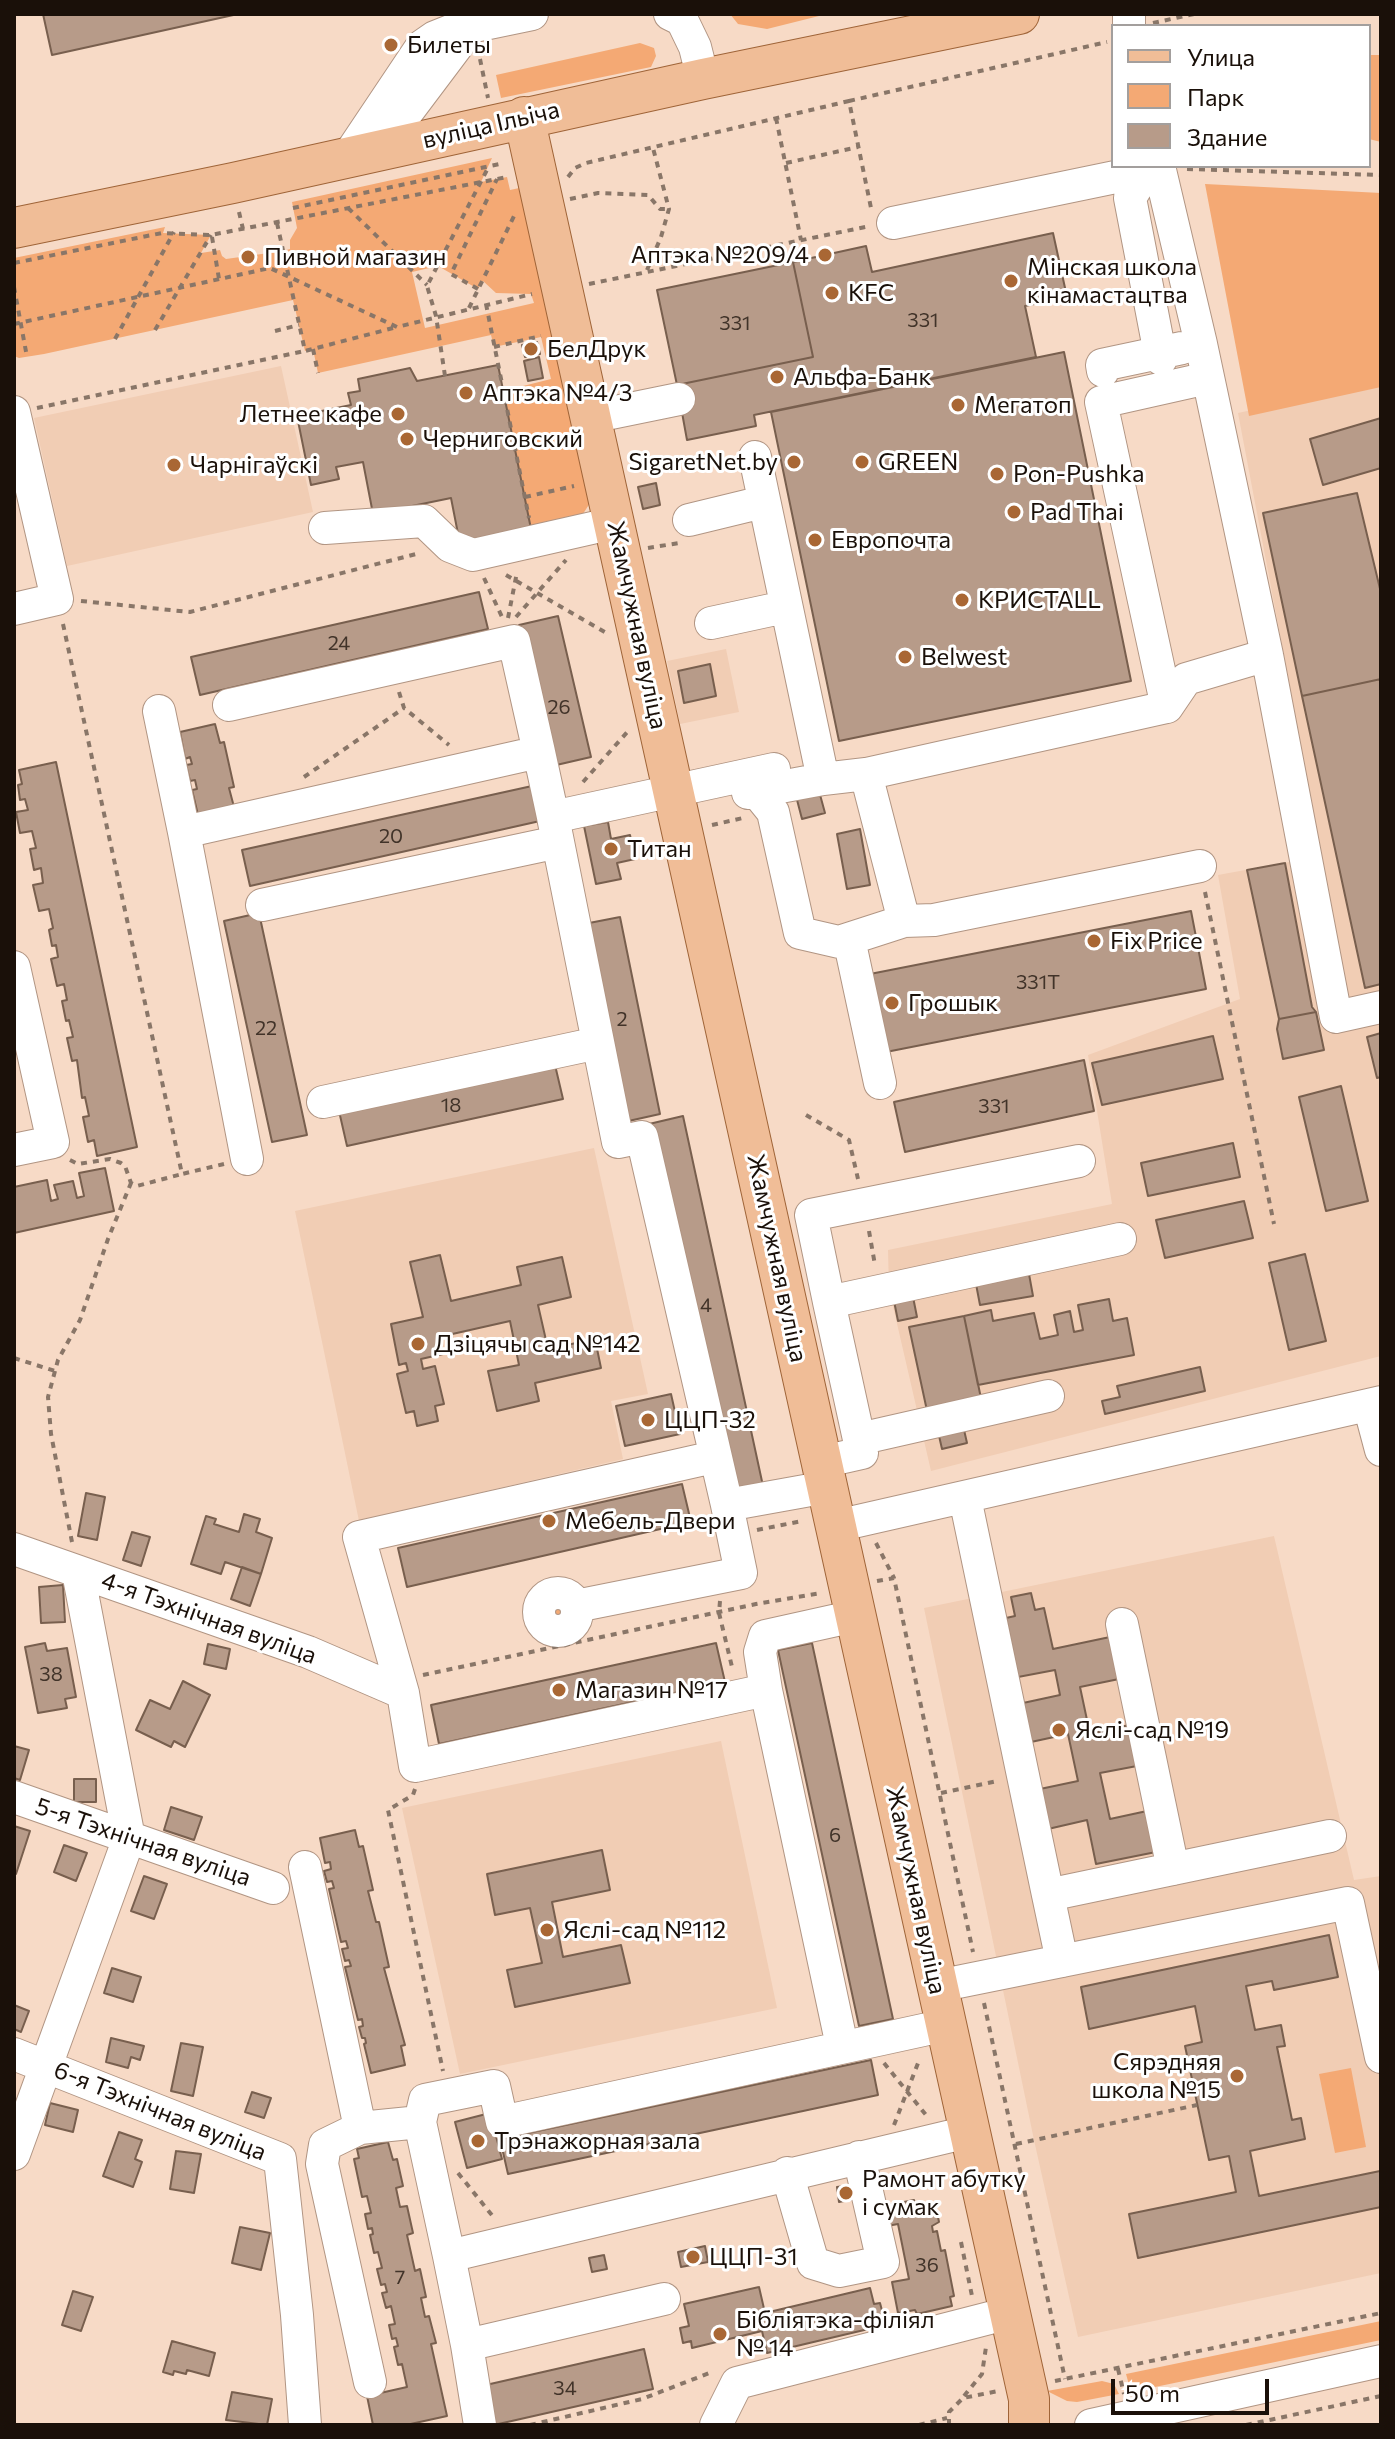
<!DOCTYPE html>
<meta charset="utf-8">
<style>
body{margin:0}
#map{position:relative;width:1395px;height:2439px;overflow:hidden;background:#f7dac6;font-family:Commissioner,sans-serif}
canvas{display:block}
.frame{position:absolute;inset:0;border:16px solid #1a1009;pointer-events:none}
.legend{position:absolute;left:1111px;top:24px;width:260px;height:144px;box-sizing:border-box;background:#fff;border:2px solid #a39f9d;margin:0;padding:10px 14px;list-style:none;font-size:24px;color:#1a1009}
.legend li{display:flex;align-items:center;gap:16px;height:40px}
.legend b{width:40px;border:2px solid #a39f9d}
.scale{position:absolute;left:1111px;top:2379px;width:158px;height:36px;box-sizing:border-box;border:4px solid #1a1009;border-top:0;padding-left:10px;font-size:24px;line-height:28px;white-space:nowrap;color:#1a1009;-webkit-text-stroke:6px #fff;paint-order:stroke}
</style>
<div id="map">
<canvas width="1395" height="2439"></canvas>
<div class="frame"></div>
<ul class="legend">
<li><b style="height:10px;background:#f0bd97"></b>Улица</li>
<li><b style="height:22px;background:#f4a974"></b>Парк</li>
<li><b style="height:22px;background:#b79b89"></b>Здание</li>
</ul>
<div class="scale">50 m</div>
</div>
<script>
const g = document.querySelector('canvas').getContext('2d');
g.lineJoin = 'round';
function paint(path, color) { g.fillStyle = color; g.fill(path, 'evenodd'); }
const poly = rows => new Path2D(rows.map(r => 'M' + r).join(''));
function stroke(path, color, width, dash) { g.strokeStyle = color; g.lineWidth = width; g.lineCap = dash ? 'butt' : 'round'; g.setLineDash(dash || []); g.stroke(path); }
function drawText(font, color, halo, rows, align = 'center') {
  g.font = font + ' Commissioner,sans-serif'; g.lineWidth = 6; g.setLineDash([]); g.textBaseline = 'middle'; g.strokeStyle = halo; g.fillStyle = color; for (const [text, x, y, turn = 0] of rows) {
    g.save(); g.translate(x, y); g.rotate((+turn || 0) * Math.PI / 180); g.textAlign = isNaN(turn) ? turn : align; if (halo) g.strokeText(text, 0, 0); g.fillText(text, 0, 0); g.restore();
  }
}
paint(poly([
 [281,366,313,512,67,566,34,418],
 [1381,381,1381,1356,931,1471,889,1289,888,1250,1112,1204,1088,1055,1240,999,1218,875,1322,856,1238,413],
 [726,649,739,712,680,724,667,661],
 [594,1148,648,1394,611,1401,623,1459,359,1521,295,1211],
 [1274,1536,1354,1880,1381,1876,1381,2273,1078,2337,1034,2140,924,1608],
 [721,1741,777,2008,460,2074,402,1808]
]), '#f1cdb4');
paint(poly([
 [730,14,827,14,767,29,738,24],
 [640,43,654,48,656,56,651,67,501,98,496,75],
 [1369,55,1381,55,1381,142,1369,139],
 [492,158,481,182,507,177,510,190,524,187,590,503,581,517,531,529,503,391,551,379,541,337,494,347,491,335,318,373,313,349,305,351,293,300,44,354,19,358,14,356,14,258,165,227,163,233,211,235,201,253,220,250,222,256,226,259,283,251,290,249,290,240,297,228,292,202],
 [438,266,478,289,483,281,496,293,531,294,534,303,425,328,412,272],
 [1205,184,1381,193,1381,387,1249,416],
 '544 1613a13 13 0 1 1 26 0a13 13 0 1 1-26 0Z',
 [1351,2068,1366,2147,1335,2153,1319,2074],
 [1381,2321,1381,2340,1131,2392,1126,2374],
 [1102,2381,1114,2384,1119,2394,1077,2402,1067,2401,1047,2391]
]), '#f4a974');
const building = poly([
 [43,14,238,14,52,55,43,14],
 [1053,233,1067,297,1025,306,1036,357,754,415,756,426,687,440,677,385,813,357,793,262,866,246,872,272,1053,233],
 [793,262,813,357,677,385,657,290,793,262],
 [537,342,540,354,525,357,522,345,537,342],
 [1064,352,1131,681,839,741,771,412,1064,352],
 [539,357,543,378,528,381,524,361,539,357],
 [498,365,531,529,460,544,451,498,373,514,363,462,336,467,339,479,311,485,297,416,351,405,348,393,360,391,358,379,410,368,417,381,498,365],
 [1381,418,1381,468,1323,485,1310,439,1381,418],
 [656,483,660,505,643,509,638,487,656,483],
 [1357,493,1381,593,1381,679,1302,696,1263,513,1357,493],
 [479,592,488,629,200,695,191,657,479,592],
 [558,616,591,757,552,766,519,625,558,616],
 [710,664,716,696,684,703,678,671,710,664],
 [1381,679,1381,984,1365,988,1302,696,1381,679],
 [215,724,220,743,224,742,234,787,229,788,234,807,198,815,192,790,197,789,195,780,190,781,186,765,192,764,190,757,185,759,180,732,215,724],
 [56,762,137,1147,97,1156,94,1140,88,1142,83,1117,89,1116,85,1097,82,1098,77,1060,72,1061,67,1038,73,1037,69,1020,66,1021,62,1001,67,1000,64,984,57,986,51,959,58,957,56,945,52,946,49,930,53,928,49,909,39,911,33,885,43,883,41,868,34,870,30,849,36,848,32,831,20,833,16,812,28,810,25,799,20,800,18,785,22,784,19,770,56,762],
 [532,786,540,821,250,886,242,850,532,786],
 [819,791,825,813,802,819,796,796,819,791],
 [608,822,611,839,630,835,635,859,617,863,621,879,596,884,584,826,608,822],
 [860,829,870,885,847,889,837,834,860,829],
 [1285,863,1312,1007,1316,1012,1279,1019,1247,870,1285,863],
 [1191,911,1206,989,886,1052,870,974,1191,911],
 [259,913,307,1135,272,1142,224,921,259,913],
 [620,917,660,1114,624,1122,584,924,620,917],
 [1316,1012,1324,1050,1283,1059,1277,1029,1279,1019,1316,1012],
 [1381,1033,1381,1077,1377,1078,1367,1037,1381,1033],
 [1213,1036,1223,1079,1102,1105,1092,1063,1213,1036],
 [1084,1060,1094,1111,905,1152,894,1102,1084,1060],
 [555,1065,563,1099,347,1146,339,1111,555,1065],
 [1341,1086,1368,1201,1326,1211,1299,1097,1341,1086],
 [683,1116,763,1486,729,1494,649,1124,683,1116],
 [1233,1143,1240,1177,1148,1196,1141,1163,1233,1143],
 [105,1168,114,1211,14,1233,14,1187,47,1180,51,1201,58,1199,54,1185,73,1181,77,1198,84,1196,79,1173,105,1168],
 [1244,1201,1253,1238,1165,1258,1156,1220,1244,1201],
 [1305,1254,1326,1341,1289,1350,1269,1263,1305,1254],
 [440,1255,451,1301,521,1285,517,1267,562,1257,571,1297,538,1305,548,1349,595,1339,601,1368,535,1383,539,1401,497,1411,488,1371,519,1365,510,1321,439,1337,443,1354,421,1359,423,1369,435,1366,444,1404,435,1406,438,1421,417,1426,414,1411,406,1413,397,1374,408,1371,406,1363,399,1365,391,1324,423,1317,410,1262,440,1255],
 [1029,1274,1033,1296,980,1305,976,1284,1029,1274],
 [913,1297,917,1317,898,1321,894,1301,913,1297],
 [1109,1299,1113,1321,1127,1318,1134,1355,978,1385,964,1316,991,1310,993,1321,1034,1313,1040,1339,1058,1335,1054,1315,1070,1311,1074,1332,1083,1330,1078,1305,1109,1299],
 [964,1316,983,1408,929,1420,909,1327,964,1316],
 [1200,1367,1205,1391,1105,1414,1102,1401,1120,1397,1117,1386,1200,1367],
 [671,1394,680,1434,625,1446,616,1406,671,1394],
 [962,1421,967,1443,942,1449,937,1427,962,1421],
 [682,1484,691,1522,407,1587,398,1548,682,1484],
 [86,1493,105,1497,97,1540,78,1536,86,1493],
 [244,1514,260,1519,256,1532,272,1538,261,1574,225,1562,221,1574,191,1564,206,1516,216,1519,214,1524,239,1532,244,1514],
 [132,1532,150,1537,141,1566,123,1560,132,1532],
 [242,1567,261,1574,250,1606,231,1599,242,1567],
 [63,1585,65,1622,41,1623,39,1587,63,1585],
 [1031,1593,1035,1610,1044,1608,1053,1649,1110,1637,1119,1679,1080,1687,1090,1734,1129,1725,1137,1766,1100,1773,1110,1819,1147,1811,1156,1852,1096,1864,1087,1820,1048,1829,1040,1789,1078,1781,1068,1734,1031,1742,1023,1703,1060,1695,1055,1670,1018,1677,1006,1618,1015,1616,1011,1597,1031,1593],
 [45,1643,47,1651,67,1648,76,1697,65,1699,67,1708,38,1713,25,1647,45,1643],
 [716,1643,725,1682,439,1744,431,1705,716,1643],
 [812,1643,893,2019,859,2026,778,1650,812,1643],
 [208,1644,230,1649,226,1669,204,1664,208,1644],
 [183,1681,210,1695,185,1747,174,1741,171,1747,136,1730,150,1700,170,1709,183,1681],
 [14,1746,29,1750,20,1780,14,1778,14,1746],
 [74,1779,96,1779,96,1802,74,1802,74,1779],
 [171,1807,202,1817,194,1840,164,1830,171,1807],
 [14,1826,30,1831,16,1874,14,1874,14,1826],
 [355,1830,359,1847,363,1846,373,1890,368,1891,376,1922,379,1922,389,1967,384,1968,405,2045,401,2046,405,2065,371,2073,364,2044,366,2043,365,2038,362,2038,359,2027,363,2026,362,2019,358,2020,345,1967,351,1966,349,1960,345,1961,342,1949,348,1948,346,1941,341,1942,329,1889,334,1888,332,1881,327,1882,324,1871,331,1869,330,1862,325,1863,320,1838,355,1830],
 [64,1845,87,1853,76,1881,54,1872,64,1845],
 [602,1850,610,1890,552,1902,563,1957,621,1945,630,1983,515,2007,507,1970,542,1963,530,1908,495,1915,487,1874,602,1850],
 [144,1876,167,1884,154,1919,131,1911,144,1876],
 [1329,1935,1338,1977,1274,1990,1272,1981,1246,1986,1255,2030,1281,2025,1285,2046,1277,2047,1292,2120,1301,2118,1305,2139,1250,2151,1259,2196,1380,2171,1381,2207,1138,2258,1129,2214,1236,2192,1229,2156,1209,2160,1185,2046,1202,2042,1195,2006,1089,2029,1081,1987,1329,1935],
 [112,1968,141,1977,133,2002,104,1993,112,1968],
 [14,2005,29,2011,21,2032,14,2029,14,2005],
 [111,2038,144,2046,140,2060,131,2057,128,2068,106,2062,111,2038],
 [181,2043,203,2047,193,2096,171,2091,181,2043],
 [871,2060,878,2095,508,2174,500,2139,871,2060],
 [252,2092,271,2098,264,2118,245,2112,252,2092],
 [50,2103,78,2110,73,2132,45,2125,50,2103],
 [490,2113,502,2159,467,2168,455,2122,490,2113],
 [119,2132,142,2140,135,2159,142,2162,133,2187,103,2176,119,2132],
 [388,2142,393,2160,397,2159,403,2186,396,2188,400,2207,407,2206,413,2233,407,2235,415,2271,420,2269,426,2297,421,2298,425,2317,429,2316,436,2343,431,2344,447,2416,406,2425,373,2425,367,2396,407,2387,402,2364,398,2365,394,2347,398,2346,396,2338,392,2339,389,2325,395,2324,391,2306,386,2308,382,2293,387,2292,385,2284,381,2285,377,2269,382,2268,378,2252,374,2253,370,2235,373,2234,372,2228,368,2229,365,2214,371,2213,367,2196,362,2197,354,2159,359,2158,357,2149,388,2142],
 [176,2151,201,2154,194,2193,170,2189,176,2151],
 [852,2185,854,2199,839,2202,837,2187,852,2185],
 [914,2200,917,2215,937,2212,939,2222,932,2226,933,2232,937,2231,941,2251,945,2250,954,2296,950,2297,952,2306,917,2314,915,2310,898,2313,892,2282,909,2279,898,2224,887,2226,884,2206,914,2200],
 [240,2227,270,2233,261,2270,232,2263,240,2227],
 [705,2246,708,2262,681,2267,678,2252,705,2246],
 [604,2255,607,2269,592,2272,589,2258,604,2255],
 [759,2287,765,2313,870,2288,874,2304,880,2303,884,2318,876,2320,877,2327,767,2353,762,2331,692,2348,691,2341,683,2343,680,2328,689,2326,684,2304,759,2287],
 [73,2291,93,2297,81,2331,62,2325,73,2291],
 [172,2341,215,2353,209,2376,187,2370,186,2374,174,2371,173,2375,163,2372,172,2341],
 [644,2349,653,2389,494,2425,477,2387,644,2349],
 [232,2392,272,2399,267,2425,226,2420,232,2392]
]);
paint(building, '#b79b89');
stroke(building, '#785f4e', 2);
const minor = poly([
 [670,14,682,20,695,47,703,79],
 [1129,26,1129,14],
 [360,149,396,127,472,26],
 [347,158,422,46,435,37,450,31,532,14],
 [1159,166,1201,344,1267,655,1336,1017,1381,1007],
 [1146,171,1130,198,1161,359],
 [893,223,1159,168],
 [1103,371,1102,365,1182,348],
 [14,412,57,599,14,609],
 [591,417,679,399],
 [755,457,823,779,866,774,1167,707,1186,679,1267,655],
 [689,520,763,502],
 [325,528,424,521,450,546,473,555,614,523],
 [711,623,785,607],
 [229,705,514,641,539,752],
 [1167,707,1101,402,1208,378],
 [159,711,184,832],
 [774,769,553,817,618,1142,642,1137,727,1505,827,1487],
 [866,774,904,921,934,920,1200,866],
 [756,791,773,812,800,933,839,942,904,921],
 [748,793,823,779],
 [262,905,558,842],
 [849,939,880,1083],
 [14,967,53,1142,14,1150],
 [323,1102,598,1043],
 [247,1159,184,832,539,752,553,817],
 [829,1302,811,1215,1079,1161],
 [1369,1405,1381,1450],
 [859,1439,1048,1396],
 [714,1457,359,1537,403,1693,415,1766,766,1690,842,2046],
 [822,1462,862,1453,829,1302,1120,1239],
 [965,1498,1048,1895,1330,1836],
 [836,1526,1381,1402],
 [14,1549,308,1652,403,1693],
 '539 1612a19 19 0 1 1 38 0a19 19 0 1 1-38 0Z',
 [576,1606,741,1573,727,1505],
 [1122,1624,1173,1869],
 [766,1690,760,1652,765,1636,855,1616],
 [14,1797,273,1888],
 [305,1867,360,2128,420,2122,449,2256],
 [1048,1895,1062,1961],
 [938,1986,1348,1903,1381,2057],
 [14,2054,280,2159,297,2315,305,2425],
 [420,2122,425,2100,494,2086,502,2122,946,2025],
 [360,2128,325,2145,322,2164,370,2382],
 [14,2154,129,1838,78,1572],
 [787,2173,813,2263,839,2271,883,2262,859,2157],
 [664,2299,467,2345,449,2256,968,2132],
 [467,2345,480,2425],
 [716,2425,737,2383,1009,2313],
 [1091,2425,1381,2361]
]);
const major = poly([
 [524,117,1029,2399,1029,2425],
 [14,228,233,183,703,79,1019,14]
]);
stroke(minor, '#b19583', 34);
stroke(major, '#9f6438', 42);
stroke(poly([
 [1153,23,1194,14],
 [480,59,488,98],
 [849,101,1107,42],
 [776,118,801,240],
 [786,163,858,147],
 [1187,169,1381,175],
 [568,177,575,168,586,163,849,101,871,208],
 [570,199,598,193,648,195,660,209,669,209],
 [293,208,504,163],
 [348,208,427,285],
 [239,212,243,229],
 [277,223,305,351,397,327],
 [212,237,219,279],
 [14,263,162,233,211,235,507,177],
 [647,270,661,237,669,209,653,148],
 [589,284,870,226],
 [14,287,27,357],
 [478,289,451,274,497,179],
 [486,304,529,518],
 [469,308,515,214],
 [14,324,270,268,397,327,532,294],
 [155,330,211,235],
 [275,331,299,325],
 [115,339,174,232],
 [494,347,541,336],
 [313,349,318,373],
 [445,376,436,316,427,286,489,166],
 [37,408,305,351],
 [525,497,574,486],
 [648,548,679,543],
 [506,575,608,634],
 [484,578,502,617],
 [81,601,190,612,420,553],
 [516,617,566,560],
 [508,618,517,572],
 [63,624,182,1174,224,1164],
 [399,692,404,708,449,745],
 [304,777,404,708],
 [583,782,629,730],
 [712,825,743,818],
 [1205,892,1274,1224],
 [806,1115,849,1140,858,1179],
 [70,1160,78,1164,110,1159,121,1163,125,1166,131,1183,137,1186,182,1174],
 [869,1231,875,1265],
 [14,1358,55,1371],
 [757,1530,802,1521],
 [72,1542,51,1434,48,1397,58,1360,80,1320,108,1239,131,1183],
 [876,1543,894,1578],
 [877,1581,894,1578,973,1952],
 [720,1601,719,1613,733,1671],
 [423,1675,756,1604,821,1593],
 [415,1789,413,1795,388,1810,443,2071],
 [941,1793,997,1781],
 [984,2003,1065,2379],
 [884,2063,926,2115],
 [894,2125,920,2058],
 [1016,2144,1197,2105],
 [458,2173,495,2219],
 [961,2242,972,2296],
 [1118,2369,1124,2394],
 [1055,2381,1381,2313],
 [964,2396,982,2374,986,2347],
 [530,2425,642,2399,712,2372],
 [919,2425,947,2418],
 [949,2425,949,2412,963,2398,998,2391],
 [1246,2425,1381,2396]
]), '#897668', 4, [6, 6]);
stroke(minor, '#fff', 32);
stroke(major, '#f0bd97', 40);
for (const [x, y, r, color] of [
 [391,45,8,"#a96734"],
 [825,255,8,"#a96734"],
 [248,257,8,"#a96734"],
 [1011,281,8,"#a96734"],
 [832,293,8,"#a96734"],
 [531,349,8,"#a96734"],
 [777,377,8,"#a96734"],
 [466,393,8,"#a96734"],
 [958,405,8,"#a96734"],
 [398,414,8,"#a96734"],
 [407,439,8,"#a96734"],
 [794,462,8,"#a96734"],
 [862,462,8,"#a96734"],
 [174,465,8,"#a96734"],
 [997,474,8,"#a96734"],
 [1014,512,8,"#a96734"],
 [815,540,8,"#a96734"],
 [962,600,8,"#a96734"],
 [905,657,8,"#a96734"],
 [611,849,8,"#a96734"],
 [1094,941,8,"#a96734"],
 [892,1003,8,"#a96734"],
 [418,1344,8,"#a96734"],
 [648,1420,8,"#a96734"],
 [549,1521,8,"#a96734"],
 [559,1690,8,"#a96734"],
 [1059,1730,8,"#a96734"],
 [547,1930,8,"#a96734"],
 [1237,2076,8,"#a96734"],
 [478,2141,8,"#a96734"],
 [846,2193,8,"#a96734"],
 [693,2257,8,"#a96734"],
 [720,2334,8,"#a96734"]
]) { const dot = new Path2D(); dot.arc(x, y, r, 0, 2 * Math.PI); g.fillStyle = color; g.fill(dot); stroke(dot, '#fff', 3); }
drawText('20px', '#413329', null, [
 ["331",923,320],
 ["331",735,323],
 ["24",339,643],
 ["26",559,707],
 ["20",391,836],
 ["331Т",1038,982],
 ["2",622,1019],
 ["22",266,1028],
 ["18",451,1105],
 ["331",994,1106],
 ["4",706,1305],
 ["38",51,1674],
 ["6",835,1835],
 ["36",927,2265],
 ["7",400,2277],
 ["34",565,2388]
]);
drawText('24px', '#1a1009', '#fff', [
 ["Билеты",407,45],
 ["Аптэка №209/4",809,255,"right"],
 ["Пивной магазин",264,257],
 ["Мінская школа",1027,267],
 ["кінамастацтва",1027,295],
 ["KFC",848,293],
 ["БелДрук",547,349],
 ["Альфа-Банк",793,377],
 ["Аптэка №4/3",482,393],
 ["Мегатоп",974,405],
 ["Летнее кафе",382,414,"right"],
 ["Черниговский",423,439],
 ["SigaretNet.by",778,462,"right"],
 ["GREEN",878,462],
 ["Чарнігаўскі",190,465],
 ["Pon-Pushka",1013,474],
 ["Pad Thai",1030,512],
 ["Европочта",831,540],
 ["КРИСТАLL",978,600],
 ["Belwest",921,657],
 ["Титан",627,849],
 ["Fix Price",1110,941],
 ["Грошык",908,1003],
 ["Дзіцячы сад №142",434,1344],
 ["ЦЦП-32",664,1420],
 ["Мебель-Двери",565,1521],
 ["Магазин №17",575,1690],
 ["Яслі-сад №19",1075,1730],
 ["Яслі-сад №112",563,1930],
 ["Сярэдняя",1221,2062,"right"],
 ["школа №15",1221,2090,"right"],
 ["Трэнажорная зала",494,2141],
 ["Рамонт абутку",862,2179],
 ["і сумак",862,2207],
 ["ЦЦП-31",709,2257],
 ["Бібліятэка-філіял",736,2320],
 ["№ 14",736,2348]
], 'left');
drawText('24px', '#1a1009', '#fff', [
 ["вуліца Ільіча",491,125,-13],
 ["Жамчужная вуліца",637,625,78],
 ["Жамчужная вуліца",777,1258,78],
 ["4-я Тэхнічная вуліца",209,1618,20],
 ["5-я Тэхнічная вуліца",143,1842,19],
 ["Жамчужная вуліца",916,1890,78],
 ["6-я Тэхнічная вуліца",160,2111,22]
]);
</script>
